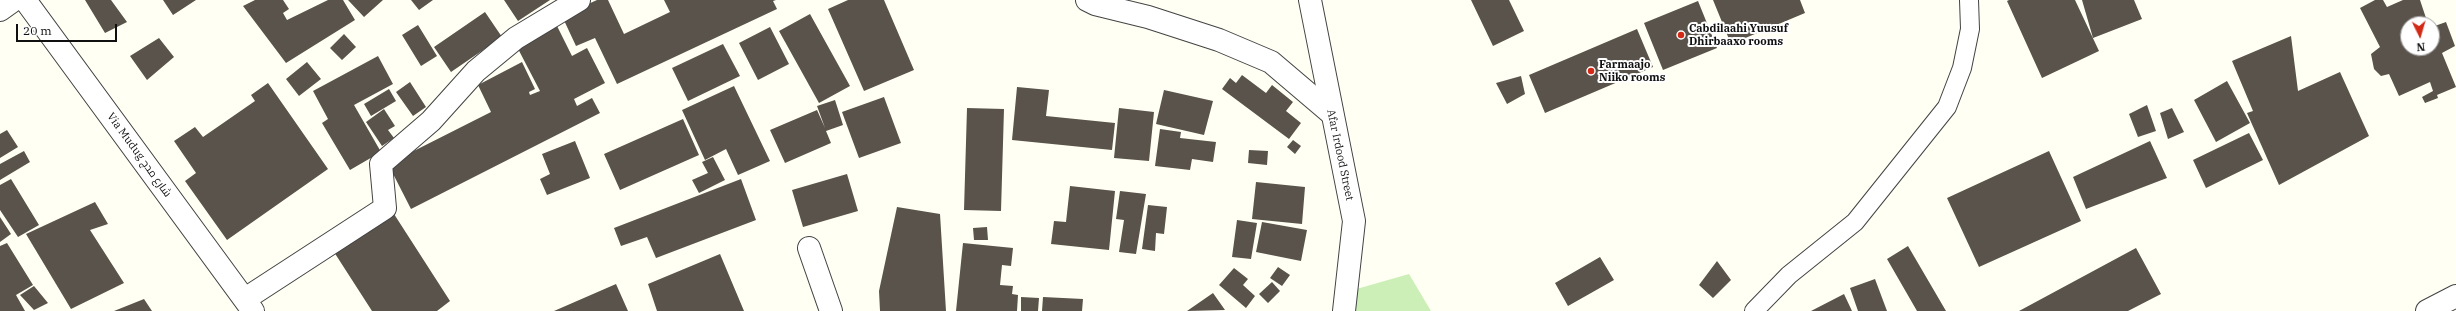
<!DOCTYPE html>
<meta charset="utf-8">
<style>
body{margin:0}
#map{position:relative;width:2456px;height:311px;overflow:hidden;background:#fffff3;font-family:"IBM Plex Serif",serif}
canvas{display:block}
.north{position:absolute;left:2400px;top:16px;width:40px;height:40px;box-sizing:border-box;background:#fff;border:1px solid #9f9f9f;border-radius:50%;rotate:175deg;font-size:11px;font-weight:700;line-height:16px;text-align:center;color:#101010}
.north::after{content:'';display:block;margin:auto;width:14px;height:18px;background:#d22a17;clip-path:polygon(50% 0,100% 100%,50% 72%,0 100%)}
.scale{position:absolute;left:16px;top:24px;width:101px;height:18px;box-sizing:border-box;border:2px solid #101010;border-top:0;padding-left:5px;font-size:12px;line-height:14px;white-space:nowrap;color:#101010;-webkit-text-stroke:3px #fff;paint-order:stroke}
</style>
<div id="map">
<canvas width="2456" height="311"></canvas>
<div class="north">N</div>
<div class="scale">20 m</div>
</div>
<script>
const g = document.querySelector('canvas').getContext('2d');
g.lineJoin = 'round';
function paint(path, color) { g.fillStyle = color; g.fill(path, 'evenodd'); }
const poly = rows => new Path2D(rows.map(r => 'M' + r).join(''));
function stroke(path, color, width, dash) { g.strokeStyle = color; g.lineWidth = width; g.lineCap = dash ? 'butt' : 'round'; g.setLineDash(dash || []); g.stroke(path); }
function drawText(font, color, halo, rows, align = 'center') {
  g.font = font + ' "IBM Plex Serif",Cairo,serif'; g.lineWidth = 4; g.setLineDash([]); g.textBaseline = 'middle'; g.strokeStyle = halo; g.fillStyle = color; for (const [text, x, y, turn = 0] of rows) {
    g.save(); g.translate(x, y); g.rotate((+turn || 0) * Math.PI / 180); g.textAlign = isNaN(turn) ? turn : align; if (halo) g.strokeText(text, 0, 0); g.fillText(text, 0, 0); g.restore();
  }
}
paint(poly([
 [1409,274,1431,311,1354,311,1353,290]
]), '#ccefb7');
paint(poly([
 [85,0,111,0,127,22,105,33],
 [163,0,196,0,173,15],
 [255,0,283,0,289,9,283,13,287,20,328,0,343,0,355,20,286,63,243,6],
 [348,0,383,0,364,17],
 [411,0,433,0,419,10],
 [504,0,550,0,518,21],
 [597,0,608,0,624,34,670,12,664,0,776,0,773,1,777,9,617,84,595,38,576,46,562,16],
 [848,0,884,0,914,70,864,91,828,9],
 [1471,0,1509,0,1524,31,1493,46],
 [1713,0,1800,0,1805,13,1731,44],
 [2009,0,2075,0,2099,51,2042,78,2007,1],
 [2082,0,2134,0,2142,19,2093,38],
 [2375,0,2383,0,2387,7,2403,0,2420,0,2428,24,2408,24,2408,48,2432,48,2432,27,2446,22,2455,46,2442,53,2456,87,2437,95,2438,98,2425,103,2422,97,2433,91,2430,82,2399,96,2389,74,2381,76,2374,69,2371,54,2380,47,2360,8],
 [1698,1,1717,48,1663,70,1644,23],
 [485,12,502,37,451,72,434,47],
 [810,14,850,86,819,103,779,31],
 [555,22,572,56,587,48,605,83,574,99,577,106,592,98,600,113,411,209,388,164,491,112,478,85,522,62,535,89,529,92,530,95,540,91,515,43],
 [418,25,437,56,421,66,402,35],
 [770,27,789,64,758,80,739,43],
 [1637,29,1653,67,1545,113,1529,75],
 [344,34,356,47,342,60,330,48],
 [2291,36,2298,91,2340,72,2369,136,2279,185,2247,113,2253,111,2232,61],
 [159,38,174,57,147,80,130,56],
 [723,44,740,76,688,101,672,68],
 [378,56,393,84,354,105,381,152,350,170,322,123,328,119,313,91],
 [307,62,321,79,299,96,286,79],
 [1242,75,1266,93,1272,85,1293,102,1286,111,1301,123,1289,139,1222,89,1230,78,1236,83],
 [1521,76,1525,94,1507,104,1496,83],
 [2227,81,2250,123,2216,142,2194,100],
 [410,82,426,107,413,116,396,92],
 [268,83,328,169,227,240,185,181,196,173,174,141,195,127,203,137,255,101,251,95],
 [734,86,770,161,738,175,726,149,705,160,682,110],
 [1017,87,1049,90,1046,116,1115,123,1112,150,1012,140],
 [389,89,396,101,371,116,364,104],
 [1164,90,1213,101,1204,135,1156,124],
 [884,97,901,143,859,158,842,112],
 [835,100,843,125,826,131,831,143,785,163,770,130,817,110,825,128,817,106],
 [2147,105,2156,131,2138,137,2129,114],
 [967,108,1004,109,1001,211,964,210],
 [1119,108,1154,112,1149,161,1114,158],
 [2172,108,2184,132,2168,139,2160,113],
 [384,109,395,126,388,130,394,138,382,146,366,122],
 [683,119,699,155,620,190,604,154],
 [1160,129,1181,132,1180,138,1216,142,1213,162,1192,159,1190,170,1155,166],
 [7,130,18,147,0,158,0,134],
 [2249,133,2263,160,2206,188,2193,160],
 [1293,140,1301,146,1295,154,1287,147],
 [575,141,590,178,547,195,540,179,550,174,542,154],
 [2150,141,2167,178,2086,209,2073,177],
 [1249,150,1268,151,1267,165,1248,163],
 [24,151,30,162,0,180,0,164],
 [2049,151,2081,221,1979,267,1947,198],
 [713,157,725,180,699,193,692,180,708,173,702,162],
 [847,174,858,211,803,227,792,190],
 [11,179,39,225,18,237,0,210,0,185],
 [741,179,756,220,656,258,647,237,621,246,614,228],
 [1256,182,1305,187,1302,224,1252,219],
 [1070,186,1115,191,1109,250,1051,244,1054,221,1066,222],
 [1120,191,1146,194,1136,254,1119,252,1124,220,1116,219],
 [95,202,108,224,90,230,124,283,71,309,26,234],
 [1148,205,1167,207,1164,234,1156,233,1155,251,1142,249],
 [897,207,940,214,946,311,880,311,879,291],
 [394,214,450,301,437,311,372,311,334,252],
 [0,217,11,234,0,242],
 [1237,220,1257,223,1251,259,1232,257],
 [1262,222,1307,230,1301,261,1256,252],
 [987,227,988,240,974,240,973,228],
 [7,243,33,285,16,295,25,311,0,311,0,246],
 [963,243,1013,248,1011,266,1002,265,1000,285,1013,286,1012,294,1018,295,1017,311,956,311],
 [1908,246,1946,311,1917,311,1887,259],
 [2136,248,2161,294,2128,311,2019,311],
 [720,254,744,311,657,311,648,284],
 [1600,257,1614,280,1568,306,1555,283],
 [1717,261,1731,280,1713,298,1699,285],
 [1278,267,1290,275,1282,286,1270,278],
 [1234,268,1248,279,1243,285,1255,296,1246,308,1219,285],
 [1875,279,1887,311,1858,311,1850,288],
 [1272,282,1280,291,1268,303,1259,294],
 [616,284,628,311,554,311],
 [34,286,48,303,34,310,20,295],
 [1213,293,1225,310,1187,311],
 [1844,294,1852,311,1811,311],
 [1021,297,1039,298,1038,311,1021,311],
 [1043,297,1083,299,1082,311,1042,311],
 [144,299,152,311,114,311]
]), '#5a534b');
const service = poly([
 [1754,311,1789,275,1855,222,1947,107,1962,68,1970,29,1969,0]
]);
const minor = poly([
 [1087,0,1095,4,1148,17,1219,40,1271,62,1331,113],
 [0,10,14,0],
 [809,248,831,311],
 [245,299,385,208,381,164,431,121,476,71,516,38,579,0],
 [2427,311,2456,296]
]);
const tertiary = poly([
 [25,0,253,311],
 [1310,0,1354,221,1344,311]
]);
stroke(service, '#434343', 20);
stroke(minor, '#434343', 24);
stroke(tertiary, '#434343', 24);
stroke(service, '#fff', 18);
stroke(minor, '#fff', 22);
stroke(tertiary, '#fff', 22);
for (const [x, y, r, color] of [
 [1681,35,4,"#d22a17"],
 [1591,71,4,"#d22a17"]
]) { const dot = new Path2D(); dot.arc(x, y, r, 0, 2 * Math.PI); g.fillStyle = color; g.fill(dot); stroke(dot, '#fff', 1.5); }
drawText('bold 11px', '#101010', '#fff', [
 ["Cabdilaahi Yuusuf",1689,29],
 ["Dhirbaaxo rooms",1689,42],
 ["Farmaajo",1599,65],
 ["Niiko rooms",1599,78]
], 'left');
drawText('11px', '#101010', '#fff', [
 ["Via Mudug شارع مدج",139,155,54],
 ["Afar Irdood Street",1340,155,78]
]);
</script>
